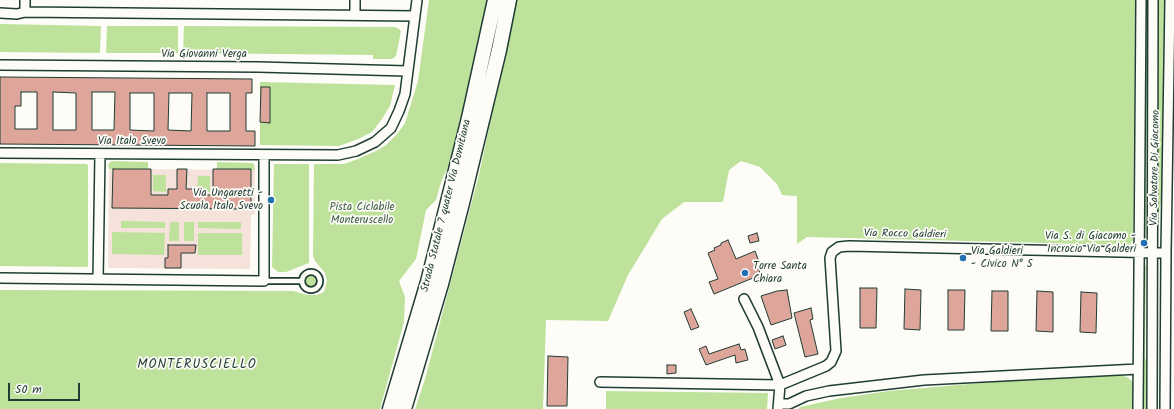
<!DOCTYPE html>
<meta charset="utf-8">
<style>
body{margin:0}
#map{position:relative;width:1174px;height:409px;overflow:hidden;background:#fdfcf7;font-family:Kalam,sans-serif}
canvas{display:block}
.scale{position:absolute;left:8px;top:383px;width:72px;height:18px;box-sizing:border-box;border:2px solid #1f3d34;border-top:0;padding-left:5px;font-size:12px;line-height:14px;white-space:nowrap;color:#1f3d34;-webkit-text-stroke:3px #fdfcf7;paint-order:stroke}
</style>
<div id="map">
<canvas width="1174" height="409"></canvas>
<div class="scale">50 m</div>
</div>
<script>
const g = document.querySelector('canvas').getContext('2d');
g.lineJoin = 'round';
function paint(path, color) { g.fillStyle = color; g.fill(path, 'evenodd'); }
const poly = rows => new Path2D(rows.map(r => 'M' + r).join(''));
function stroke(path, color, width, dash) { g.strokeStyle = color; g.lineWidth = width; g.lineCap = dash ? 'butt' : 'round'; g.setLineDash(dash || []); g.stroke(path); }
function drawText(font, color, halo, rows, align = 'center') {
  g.font = font + ' Kalam,sans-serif'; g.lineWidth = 3.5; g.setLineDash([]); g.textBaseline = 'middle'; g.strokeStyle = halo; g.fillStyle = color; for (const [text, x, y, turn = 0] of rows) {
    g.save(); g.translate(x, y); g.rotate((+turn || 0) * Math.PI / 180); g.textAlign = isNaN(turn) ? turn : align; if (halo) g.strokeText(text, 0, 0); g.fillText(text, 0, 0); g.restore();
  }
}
paint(poly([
 [109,169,255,170,255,215,251,215,250,269,108,268]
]), '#f4e2db');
paint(poly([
 [429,0,487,0,452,159,441,182,436,200,426,210,416,259,399,281,405,297,404,322,380,409,0,409,0,290,293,291,308,295,317,295,324,292,327,281,325,273,315,261,313,256,314,164,344,164,358,159,378,150,386,145,398,133,405,123,418,81],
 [516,0,1135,0,1133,240,1130,245,1126,245,807,237,797,244,797,196,782,195,777,184,760,167,741,161,729,170,723,202,684,202,662,219,628,275,608,321,546,320,543,409,415,409,425,379,479,175],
 [1145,0,1148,0,1146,244,1144,243],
 [1158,0,1164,0,1163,190,1159,212,1158,231],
 [0,24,101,26,100,53,0,52],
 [107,26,178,26,178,53,106,53],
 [184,26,395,27,399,29,401,31,396,56,392,59,373,59,373,55,183,53],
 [260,82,395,85,390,106,382,119,372,132,358,139,339,146,260,145],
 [113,161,148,162,148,169,109,169,108,165,110,162],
 [217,162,252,163,254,164,255,170,217,169],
 [0,163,87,164,88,166,88,267,0,266],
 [274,164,309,164,309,263,286,272,278,272,272,267],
 [153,175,166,175,166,192,153,191],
 [198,176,210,176,210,192,197,192],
 [121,221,165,222,165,228,121,228],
 [170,222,179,222,179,241,169,241],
 [184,222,194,222,194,241,184,241],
 [198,222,241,222,241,229,198,228],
 [112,232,165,233,164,255,112,254],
 [198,233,242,233,242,255,198,255],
 [1143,266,1146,266,1145,357,1147,364,1147,409,1142,409],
 '304 281a7 7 0 1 1 14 0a7 7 0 1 1-14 0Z',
 [1119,375,1127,377,1133,382,1134,391,1134,409,798,409,800,407,841,398,889,391,1004,381],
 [606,391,768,393,767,409,606,409]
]), '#bee29c');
const building = poly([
 [0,77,252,79,252,93,246,93,246,131,255,131,255,146,0,144,0,77],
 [21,92,37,92,37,129,15,129,15,106,21,106,21,92],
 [53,92,76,93,76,130,53,130,53,92],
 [92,92,115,92,114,130,92,130,92,92],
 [130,93,154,93,154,131,130,130,130,93],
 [169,93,192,93,191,131,168,130,169,93],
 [207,93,230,93,230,131,207,131,207,93],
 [261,87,270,87,270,123,260,122,261,87],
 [113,169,151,169,151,195,168,195,168,189,177,189,177,169,187,169,186,189,195,189,195,195,213,195,213,169,251,169,251,209,112,208,113,169],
 [757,233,759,241,750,243,748,236,757,233],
 [728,240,736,259,755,251,761,267,758,268,763,279,754,282,753,278,714,294,709,282,718,279,708,253,715,250,714,248,721,245,721,243,728,240],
 [168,245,196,245,195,253,181,253,181,268,165,268,165,258,168,258,168,245],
 [860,288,877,288,876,328,860,328,860,288],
 [905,289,921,290,920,330,904,329,905,289],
 [787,290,792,318,771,325,761,296,777,291,787,290],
 [948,290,965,290,964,330,948,330,948,290],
 [992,291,1008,291,1008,331,991,331,992,291],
 [1037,291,1053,292,1053,332,1036,331,1037,291],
 [1081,292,1097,293,1096,333,1080,332,1081,292],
 [811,308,813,319,810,320,818,354,805,357,794,313,811,308],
 [691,309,699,327,691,330,684,312,691,309],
 [783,336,786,345,775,349,772,340,783,336],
 [739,344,741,350,745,349,748,360,736,363,735,355,706,365,699,349,706,346,709,354,739,344],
 [548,356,568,357,567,406,547,406,548,356],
 [667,365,676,365,676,373,667,374,667,365]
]);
paint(building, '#dea59b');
stroke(building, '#1f3d34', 1);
const service = poly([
 '302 281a9 9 0 1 1 18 0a9 9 0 1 1-18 0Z',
 [264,281,302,281]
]);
const minor = poly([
 [25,12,25,0],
 [0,13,17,14,25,12,415,16],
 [355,15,355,0],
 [0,65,258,67,407,71],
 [0,153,338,155,356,151,375,142,391,128,399,111,405,94,417,0],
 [0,278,264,281,264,155],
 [98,279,100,154],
 [600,382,780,385,758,327,744,299],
 [779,404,789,404,806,396,829,391,924,380,1138,369],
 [778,409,780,385,826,366,831,362,836,351,830,258,832,252,839,247,849,246,1166,253],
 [1138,409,1141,0],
 [1152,409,1153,0],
 [1165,409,1166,253,1170,0]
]);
const trunk = poly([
 [390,409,428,282,469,118,495,0],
 [404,409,441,284,462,203,499,50,509,0]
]);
stroke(service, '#1f3d34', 8);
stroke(minor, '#1f3d34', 12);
stroke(trunk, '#1f3d34', 17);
stroke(service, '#fdfcf7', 4.5);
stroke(minor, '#fdfcf7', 9);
stroke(trunk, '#fdfcf7', 14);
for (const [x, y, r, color] of [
 [271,200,4,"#1f6fb2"],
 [1144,243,4,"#1f6fb2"],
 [963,258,4,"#1f6fb2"],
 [745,273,4,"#1f6fb2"]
]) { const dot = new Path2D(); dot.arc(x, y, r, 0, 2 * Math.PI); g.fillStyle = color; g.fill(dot); stroke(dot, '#fdfcf7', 1.5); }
drawText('11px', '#1f3d34', '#fdfcf7', [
 ["Via Giovanni Verga",204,55],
 ["Via Italo Svevo",132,142],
 ["Via Salvatore Di Giacomo",1156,168,-89],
 ["Strada Statale 7 quater Via Domitiana",447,206,-76],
 ["Via Rocco Galdieri",905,235,1]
]);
drawText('11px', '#1f3d34', '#fdfcf7', [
 ["Via Ungaretti -",263,194],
 ["Scuola Italo Svevo",263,207],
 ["Via S. di Giacomo -",1136,237],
 ["Incrocio Via Galderi",1136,250],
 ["Via Galdieri",971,252,"left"],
 ["- Civico N° 5",971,265,"left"],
 ["Torre Santa",753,267,"left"],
 ["Chiara",753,280,"left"]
], 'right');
drawText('11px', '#3f5e49', '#fdfcf7', [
 ["Pista Ciclabile",362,208],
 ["Monteruscello",362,221]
]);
g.letterSpacing = '1px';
drawText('13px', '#1f3d34', '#fdfcf7', [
 ["MONTERUSCIELLO",197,366]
]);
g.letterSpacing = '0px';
</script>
